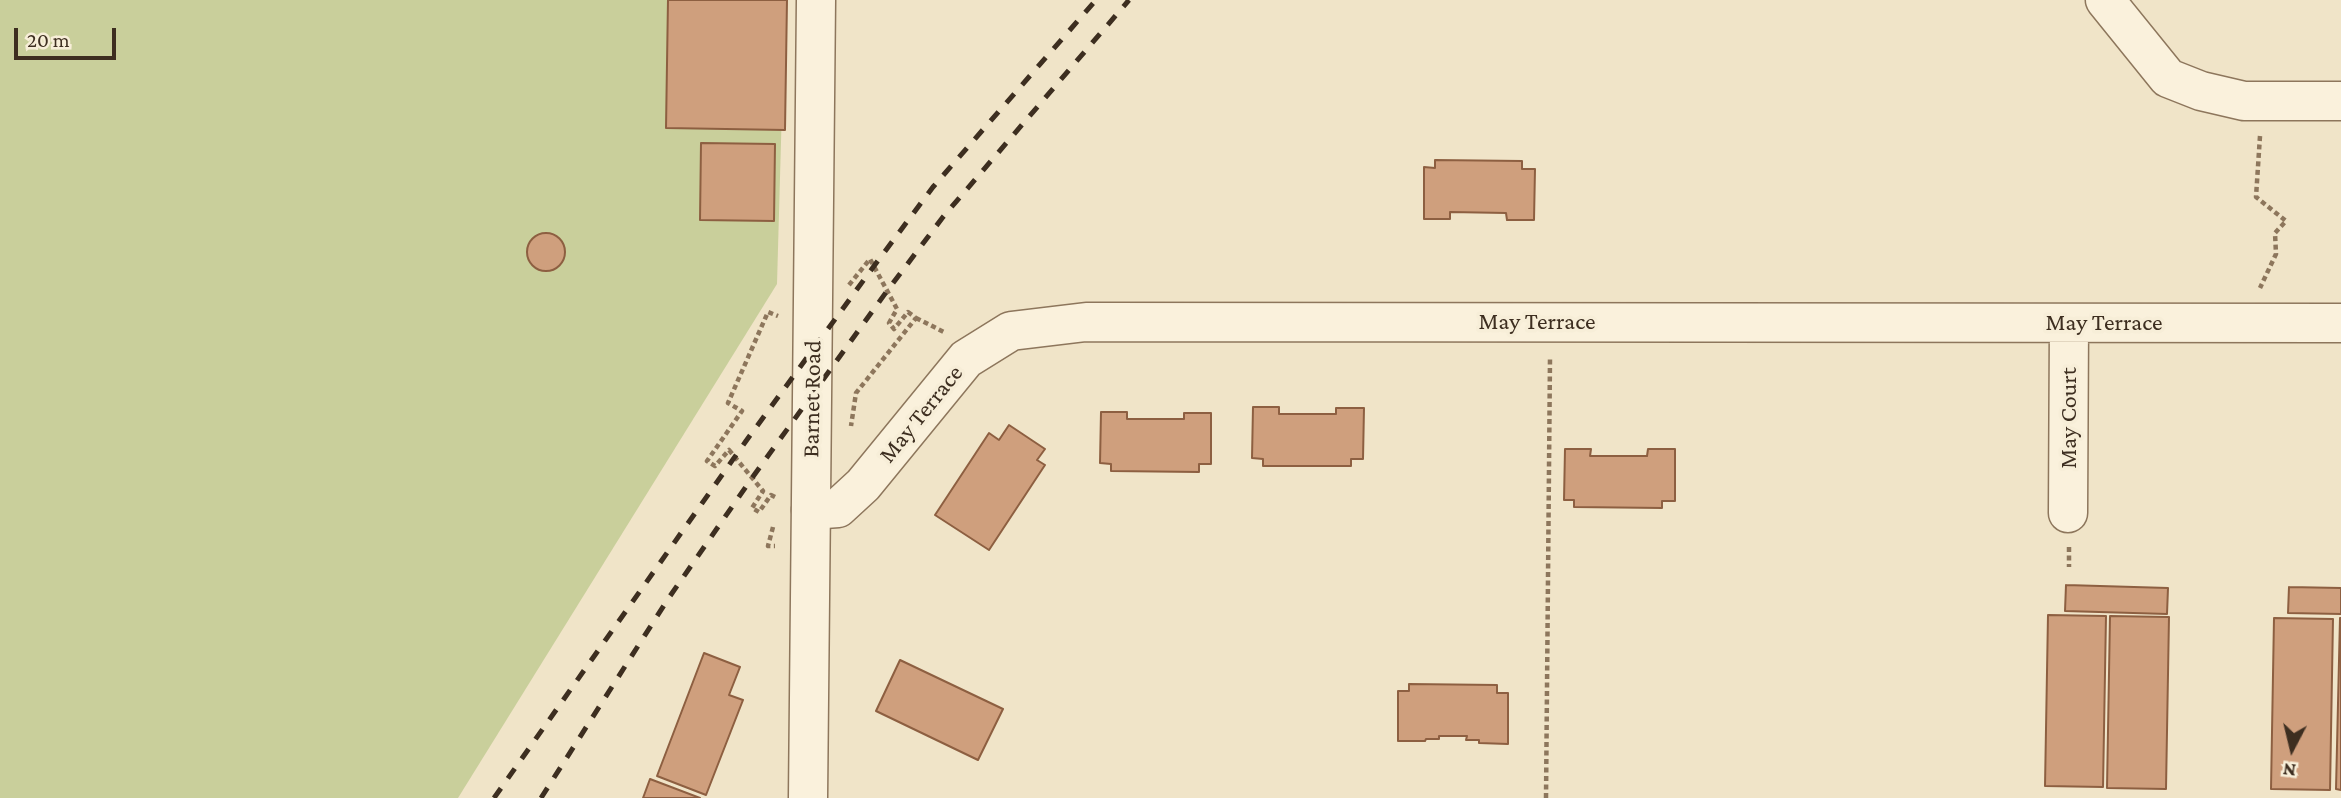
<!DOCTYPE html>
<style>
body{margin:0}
#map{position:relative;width:2341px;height:798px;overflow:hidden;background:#f0e4c8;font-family:"Crimson Pro",serif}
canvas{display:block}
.north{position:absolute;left:2257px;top:714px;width:70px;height:70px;-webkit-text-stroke:5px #f7eed8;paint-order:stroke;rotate:187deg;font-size:19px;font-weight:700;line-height:28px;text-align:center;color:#3d2e20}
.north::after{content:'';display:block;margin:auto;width:24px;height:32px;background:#3d2e20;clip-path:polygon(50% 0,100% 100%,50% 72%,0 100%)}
.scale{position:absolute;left:14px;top:28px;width:102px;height:32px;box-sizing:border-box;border:4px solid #3d2e20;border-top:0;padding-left:9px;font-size:21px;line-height:24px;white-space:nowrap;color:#3d2e20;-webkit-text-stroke:5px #f7eed8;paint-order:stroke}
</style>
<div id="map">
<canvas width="2341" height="798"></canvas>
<div class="north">N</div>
<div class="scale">20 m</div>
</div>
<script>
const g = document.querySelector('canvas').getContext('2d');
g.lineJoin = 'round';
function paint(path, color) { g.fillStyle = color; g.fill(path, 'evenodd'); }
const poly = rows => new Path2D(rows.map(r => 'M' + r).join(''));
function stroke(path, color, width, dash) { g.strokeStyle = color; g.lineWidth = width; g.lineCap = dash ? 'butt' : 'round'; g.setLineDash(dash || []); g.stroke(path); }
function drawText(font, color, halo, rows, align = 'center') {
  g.font = font + ' "Crimson Pro",serif'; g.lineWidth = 7; g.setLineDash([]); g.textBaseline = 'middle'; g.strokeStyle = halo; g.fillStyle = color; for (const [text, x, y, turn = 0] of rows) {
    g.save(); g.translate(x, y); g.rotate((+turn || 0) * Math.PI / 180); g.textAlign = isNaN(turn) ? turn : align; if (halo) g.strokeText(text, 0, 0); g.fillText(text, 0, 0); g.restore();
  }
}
paint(poly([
 [0,0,785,0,777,284,458,798,0,798]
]), '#c9cf9b');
const building = poly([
 [668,0,787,0,785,130,666,128,668,0],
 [701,143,775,144,774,221,700,220,701,143],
 [1435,160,1522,161,1522,169,1535,169,1534,220,1507,220,1506,213,1450,212,1450,219,1424,219,1424,167,1435,168,1435,160],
 '527 252a19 19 0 1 1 38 0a19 19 0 1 1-38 0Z',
 [1253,407,1279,407,1279,414,1336,414,1336,408,1364,408,1363,459,1351,459,1351,466,1263,466,1263,459,1252,458,1253,407],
 [1101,412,1127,412,1127,419,1184,419,1184,413,1211,413,1211,464,1199,464,1199,472,1111,471,1111,464,1100,463,1101,412],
 [1009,425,1045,449,1037,460,1045,465,989,550,935,515,989,433,999,440,1009,425],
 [1565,449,1591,449,1590,456,1647,456,1648,449,1675,449,1675,501,1662,501,1662,508,1574,507,1574,500,1564,500,1565,449],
 [2066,585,2168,588,2167,614,2065,611,2066,585],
 [2289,587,2341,588,2341,614,2288,613,2289,587],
 [2048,615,2106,616,2103,787,2045,786,2048,615],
 [2110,616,2169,617,2166,789,2107,788,2110,616],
 [2274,618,2333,619,2330,790,2271,789,2274,618],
 [2340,618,2341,618,2341,790,2336,789,2340,618],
 [704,653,740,667,729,695,743,700,706,795,657,776,704,653],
 [900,660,1003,709,978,760,876,711,900,660],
 [1409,684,1497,685,1497,693,1508,693,1508,744,1479,743,1479,740,1466,740,1467,736,1439,736,1439,739,1426,739,1425,741,1398,741,1398,691,1409,691,1409,684],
 [650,779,700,798,643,798,650,779]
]);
paint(building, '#cf9f7d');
stroke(building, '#8d5f41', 2);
const minor = poly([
 [2105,0,2168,78,2201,91,2244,101,2341,101],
 [811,510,838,508,863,485,966,359,1011,331,1086,322,2341,323],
 [2068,513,2069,323]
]);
const tertiary = poly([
 [808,798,816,0]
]);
stroke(minor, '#8d765c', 41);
stroke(tertiary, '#8d765c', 41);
stroke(poly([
 [2260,136,2256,197,2286,221,2275,233,2276,254,2260,288],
 [849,285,870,259,897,309,889,323,894,329,908,312,916,318,856,393,851,426],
 [916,318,944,332],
 [775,497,771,495,759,512,752,508,763,491,729,450,715,466,707,461,742,411,728,403,768,312,778,316],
 [773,527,768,546,775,546],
 [2069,547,2069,567],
 [1546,798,1550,358]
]), '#8d765c', 4.5, [5, 3.5]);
stroke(minor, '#faf1dc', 38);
stroke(tertiary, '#faf1dc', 38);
stroke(poly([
 [494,798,746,441,874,266,933,187,1096,0],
 [541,798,668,599,752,478,887,291,943,217,1129,0]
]), '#3d2e20', 5, [12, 12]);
drawText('24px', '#3d2e20', '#f7eed8', [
 ["May Terrace",1537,322],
 ["May Terrace",2104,323],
 ["Barnet Road",812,399,-89],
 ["May Terrace",921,414,-51],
 ["May Court",2069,418,-90]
]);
</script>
